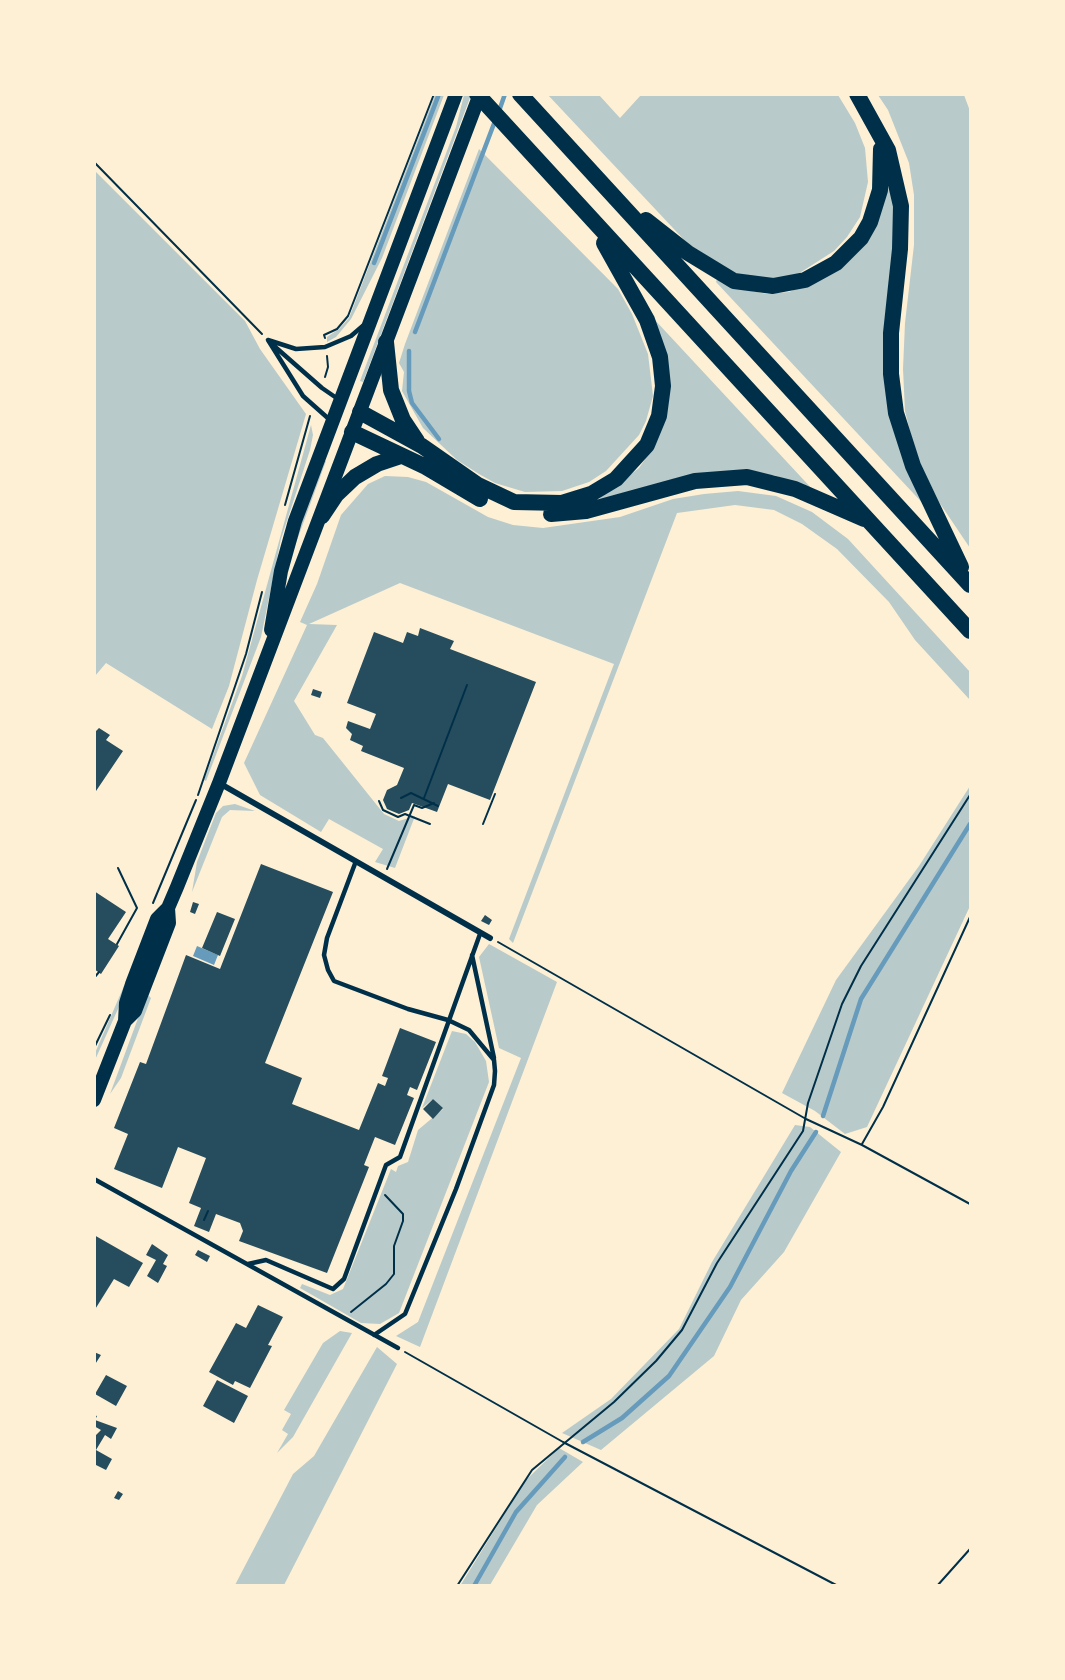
<!DOCTYPE html>
<style>
body{margin:0}
#map{position:relative;width:1065px;height:1680px;overflow:hidden;background:#fdf0d5;font-family:Arial,sans-serif}
canvas{display:block}
.frame{position:absolute;inset:0;border:96px solid #fdf0d5;pointer-events:none}
</style>
<div id="map">
<canvas width="1065" height="1680"></canvas>
<div class="frame"></div>
</div>
<script>
const g = document.querySelector('canvas').getContext('2d');
g.lineJoin = 'round';
function paint(path, color) { g.fillStyle = color; g.fill(path, 'evenodd'); }
const poly = rows => new Path2D(rows.map(r => 'M' + r).join(''));
function stroke(path, color, width, dash) { g.strokeStyle = color; g.lineWidth = width; g.lineCap = dash ? 'butt' : 'round'; g.setLineDash(dash || []); g.stroke(path); }
paint(poly([
 [435,95,444,95,382,258,351,319,336,337,327,342,327,337,339,329,349,318],
 [464,95,471,95,363,382,360,381,456,127],
 [548,95,599,95,620,118,641,95,838,95,855,123,865,148,868,182,860,217,847,237,834,251,798,274,780,278,755,278,734,273,688,244],
 [878,95,964,95,970,111,970,548,939,502,916,455,905,411,903,369,905,323,914,245,914,195,909,163,888,110],
 [479,149,618,289,632,314,648,354,653,396,646,421,639,435,606,471,589,482,562,491,525,492,495,483,479,474,457,460,423,428,402,391,404,372,399,363,405,344],
 [888,168,896,205,886,363,928,509,716,282,717,279,742,289,767,294,789,292,835,272,866,243],
 [95,171,245,321,260,349,306,414,257,580,229,686,212,729,106,663,95,676],
 [654,319,814,491,774,475,591,505,639,468,652,449,664,423],
 [311,425,313,435,310,450,281,539,261,637,206,781,204,780,242,676],
 [322,460,326,461,285,573],
 [385,476,408,477,426,482,488,517,513,525,543,528,620,517,673,499,704,494,738,491,776,496,812,512,848,539,970,672,970,700,915,640,889,602,837,549,802,524,774,510,735,505,677,513,513,943,509,939,614,664,400,583,309,624,337,625,294,701,315,735,323,738,384,814,399,821,415,816,395,868,375,862,383,849,329,819,321,832,260,795,244,763,307,625,300,622,317,584,341,515,368,484],
 [970,786,970,906,867,1127,845,1134,815,1111,782,1093,836,980,919,866],
 [235,804,255,811,230,810,222,817,192,892,197,862,216,813,223,806],
 [489,944,557,982,420,1347,396,1336,418,1322,521,1058,499,1048,479,957],
 [124,986,127,986,118,1009,95,1060,95,1053],
 [147,994,151,998,121,1078,110,1094],
 [452,1031,466,1034,475,1042,486,1061,489,1082,399,1313,380,1324,361,1323,300,1288,302,1284,330,1295,343,1289,391,1169,396,1172,398,1166,408,1162,418,1130,443,1109,433,1099,422,1108],
 [795,1125,810,1127,841,1152,784,1252,741,1300,714,1356,601,1450,562,1433,611,1399,679,1329,712,1262],
 [340,1331,352,1333,293,1437,277,1453,288,1434,282,1430,291,1414,284,1410,323,1343],
 [377,1347,397,1364,284,1585,235,1585,293,1474,314,1456],
 [559,1448,583,1462,537,1505,490,1585,460,1586,525,1481]
]), '#b9caca');
paint(poly([
 [197,946,218,955,214,965,193,956]
]), '#669bbc');
stroke(poly([
 [499,111,505,94],
 [374,263,439,94],
 [415,332,495,121],
 [409,351,409,391,412,403,439,439],
 [823,1116,861,999,970,824],
 [583,1442,622,1418,669,1376,730,1287,791,1171,816,1132],
 [474,1586,516,1512,565,1457]
]), '#669bbc', 4.5);
paint(poly([
 [420,628,454,641,450,649,536,682,490,800,448,784,437,812,412,803,409,810,399,814,387,809,383,800,387,790,397,785,404,768,361,751,363,746,350,740,352,734,346,728,348,721,370,729,376,714,347,703,374,632,403,643,407,632,418,636],
 [313,689,322,692,320,698,311,695],
 [99,728,110,735,106,740,123,751,94,794,94,733],
 [261,864,333,892,265,1063,302,1078,292,1104,359,1130,378,1083,385,1086,388,1078,382,1076,400,1028,436,1042,417,1090,410,1087,407,1095,414,1098,395,1145,375,1137,364,1165,369,1167,327,1273,239,1241,243,1231,240,1223,216,1214,209,1232,194,1226,201,1208,189,1203,206,1158,178,1147,162,1188,114,1169,128,1134,114,1128,140,1062,146,1064,186,955,220,969],
 [94,891,126,912,108,939,119,946,101,974,94,969],
 [193,902,199,904,195,914,190,912],
 [217,912,235,919,220,956,202,948],
 [485,915,492,920,489,925,481,921],
 [433,1099,443,1108,433,1119,423,1109],
 [94,1235,143,1263,129,1287,114,1279,94,1311],
 [152,1244,168,1255,163,1264,167,1266,158,1283,147,1276,156,1260,146,1255],
 [198,1250,210,1256,207,1262,195,1255],
 [258,1305,283,1317,268,1345,272,1346,250,1388,235,1381,233,1385,209,1372,236,1323,246,1328],
 [94,1352,101,1355,94,1366],
 [106,1375,127,1386,116,1406,95,1394],
 [217,1380,248,1396,234,1423,203,1406],
 [94,1415,97,1416,95,1420,117,1428,111,1439,105,1435,96,1450,112,1459,106,1470,94,1464,94,1437,101,1430,94,1426],
 [118,1491,123,1494,119,1500,114,1498]
]), '#264d5e');
stroke(poly([
 [94,162,262,334],
 [325,338,324,335,337,329,348,316,434,94],
 [325,377,328,367,327,356],
 [285,505,310,416],
 [198,795,246,654,262,592],
 [401,798,411,793,438,806],
 [424,798,467,685],
 [379,801,383,810,398,817,405,814,430,824],
 [483,824,495,794],
 [387,869,414,805,422,808,434,803],
 [153,903,196,800],
 [498,942,806,1119,862,1145,970,1204],
 [117,944,137,908,118,868],
 [94,978,99,972],
 [94,1048,110,1015],
 [862,1144,883,1107,970,917],
 [204,1220,208,1211],
 [351,1312,386,1284,394,1274,394,1246,403,1221,403,1214,385,1195],
 [405,1352,563,1442,838,1586],
 [457,1586,532,1470,614,1402,656,1361,682,1330,717,1263,803,1131,808,1103,842,1004,861,966,970,795],
 [937,1586,970,1549]
]), '#003049', 2);
stroke(poly([
 [268,340,296,349,325,347,351,336,365,324],
 [268,340,303,396,330,420],
 [273,345,322,388,338,399],
 [356,861,327,938,324,955,328,970,334,981,408,1009,448,1020,469,1030,494,1060,495,1071,494,1085,456,1189,405,1314,374,1335],
 [472,955,494,1058],
 [94,1179,398,1348],
 [248,1264,266,1260,333,1289,344,1279,386,1165,400,1157,480,934]
]), '#003049', 4.5);
stroke(poly([
 [219,783,490,938]
]), '#003049', 6);
stroke(poly([
 [271,630,281,571,295,521,456,94],
 [125,1021,135,1011,169,923,168,908],
 [94,1100,125,1021,126,1003,132,984,157,919,168,908,177,887,219,783,480,94]
]), '#003049', 14);
stroke(poly([
 [477,94,970,631],
 [520,94,970,585],
 [857,94,888,150,901,206,900,249,891,333,891,374,896,413,913,466,961,567],
 [646,220,688,253,734,281,773,286,805,280,836,263,861,238,870,222,880,190,881,149],
 [386,342,391,390,403,420,417,441],
 [360,412,422,446,478,485,514,502,562,503,591,494,616,479,647,445,659,416,663,386,660,357,647,320,604,243],
 [352,432,426,467,480,499],
 [551,514,586,511,695,481,747,477,795,489,864,519],
 [322,516,336,495,355,477,377,464,401,456]
]), '#003049', 16);
</script>
